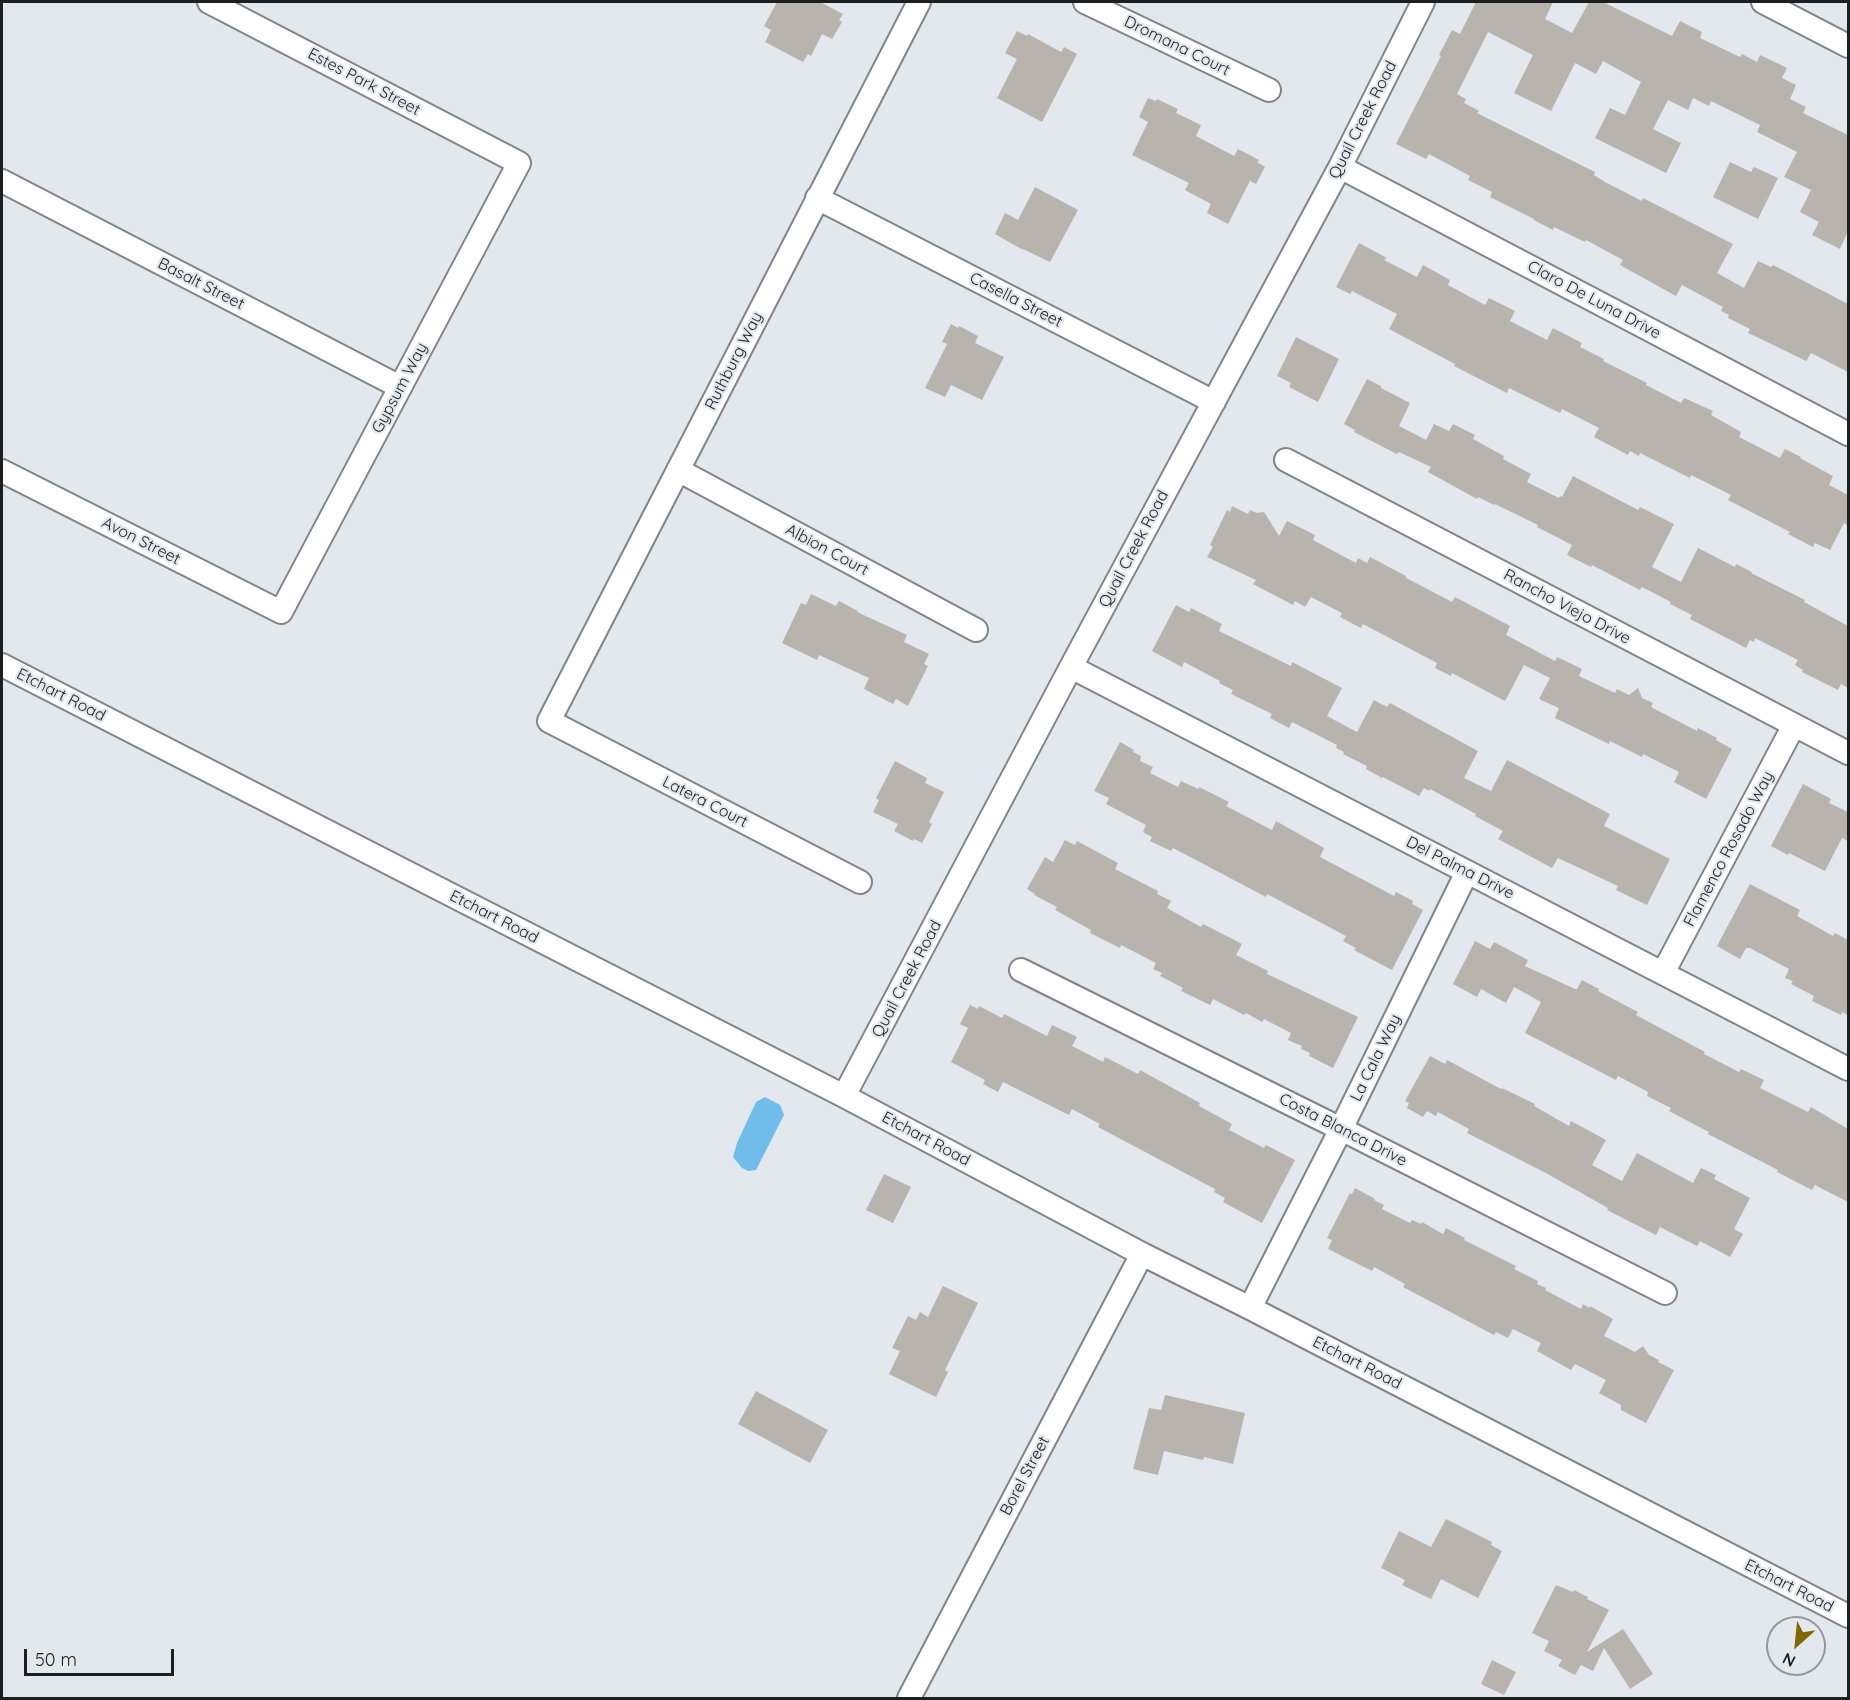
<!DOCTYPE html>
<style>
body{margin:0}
#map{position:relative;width:1850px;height:1700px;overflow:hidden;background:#e3e7ee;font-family:Quicksand,sans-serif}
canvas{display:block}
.frame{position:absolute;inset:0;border:3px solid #1c1e20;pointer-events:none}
.north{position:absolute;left:1766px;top:1616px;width:60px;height:60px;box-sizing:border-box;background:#e3e7ee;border:2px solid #93979c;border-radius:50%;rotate:207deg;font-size:16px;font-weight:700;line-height:24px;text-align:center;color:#1c1e20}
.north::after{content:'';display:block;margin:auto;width:21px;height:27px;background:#826800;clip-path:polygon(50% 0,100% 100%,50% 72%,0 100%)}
.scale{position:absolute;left:24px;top:1649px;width:150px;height:27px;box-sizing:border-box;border:3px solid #1c1e20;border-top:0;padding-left:8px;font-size:18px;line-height:21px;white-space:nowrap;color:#1c1e20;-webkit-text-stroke:4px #e3e7ee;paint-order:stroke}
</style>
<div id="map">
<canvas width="1850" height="1700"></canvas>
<div class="frame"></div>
<div class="north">N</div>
<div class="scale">50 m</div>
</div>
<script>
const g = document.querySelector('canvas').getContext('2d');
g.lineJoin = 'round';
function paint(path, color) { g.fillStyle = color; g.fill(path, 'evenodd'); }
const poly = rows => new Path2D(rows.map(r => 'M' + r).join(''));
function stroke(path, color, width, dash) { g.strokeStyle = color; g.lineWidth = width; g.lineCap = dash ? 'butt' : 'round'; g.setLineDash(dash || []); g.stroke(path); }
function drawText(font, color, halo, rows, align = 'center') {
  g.font = font + ' Quicksand,sans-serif'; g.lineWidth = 4.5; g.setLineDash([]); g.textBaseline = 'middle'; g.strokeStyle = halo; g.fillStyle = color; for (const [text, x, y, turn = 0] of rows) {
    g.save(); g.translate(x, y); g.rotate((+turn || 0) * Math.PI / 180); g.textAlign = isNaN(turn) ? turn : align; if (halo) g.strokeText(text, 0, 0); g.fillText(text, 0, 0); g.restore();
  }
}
paint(poly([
 [765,1097,780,1105,784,1115,756,1170,748,1171,742,1168,733,1157,737,1143,756,1102]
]), '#70bceb');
paint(poly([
 [777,2,820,2,843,14,839,20,842,22,832,39,822,34,811,56,808,54,803,62,765,42,771,30,764,26],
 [1476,2,1553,2,1545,19,1572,33,1589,2,1603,2,1672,36,1680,21,1702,32,1700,38,1740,57,1742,54,1757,62,1760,55,1787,68,1782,78,1796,85,1790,99,1806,107,1803,113,1848,135,1848,231,1840,249,1812,235,1819,222,1800,212,1811,190,1784,177,1797,152,1757,132,1760,125,1711,101,1709,106,1693,98,1688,110,1668,100,1653,129,1681,143,1666,173,1595,138,1610,108,1625,115,1641,82,1603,61,1596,74,1575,63,1551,111,1514,93,1533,55,1488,32,1457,94,1466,99,1464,103,1479,111,1477,113,1595,172,1594,175,1605,182,1642,201,1643,198,1733,244,1717,273,1744,288,1758,261,1771,267,1773,265,1848,304,1848,372,1811,353,1806,361,1765,341,1748,333,1750,329,1728,318,1729,315,1721,311,1723,307,1682,285,1676,296,1620,265,1623,260,1586,240,1585,242,1554,227,1553,230,1534,220,1534,219,1490,197,1492,192,1468,180,1470,176,1429,154,1426,159,1396,144,1441,56,1439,55,1452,30,1460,34],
 [1017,31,1027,36,1028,34,1061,52,1064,47,1077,54,1042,122,997,98,1017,59,1005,53],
 [1148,98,1156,101,1157,99,1178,109,1176,113,1201,125,1196,136,1234,156,1238,149,1259,160,1257,162,1265,167,1256,184,1250,181,1228,224,1207,213,1211,204,1185,190,1189,183,1132,155,1148,122,1139,117],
 [1730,162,1751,172,1754,167,1778,178,1758,219,1713,197],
 [1035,187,1078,210,1050,262,1023,249,1023,250,995,234,1005,213,1018,220],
 [1359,243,1387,258,1384,260,1417,277,1423,265,1450,280,1448,285,1485,305,1489,298,1515,311,1510,321,1547,340,1553,328,1582,343,1580,347,1604,359,1603,361,1647,383,1646,385,1681,403,1684,398,1713,411,1711,415,1741,432,1739,437,1780,458,1785,449,1801,457,1800,458,1807,462,1833,476,1829,485,1848,495,1848,526,1844,523,1830,550,1815,543,1813,547,1788,534,1790,532,1728,500,1731,495,1691,475,1690,478,1640,453,1639,456,1630,451,1628,455,1594,437,1599,428,1562,409,1560,413,1509,388,1507,393,1454,366,1455,364,1389,329,1397,314,1352,291,1350,294,1336,287],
 [951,324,958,328,959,326,978,336,975,343,1004,357,982,400,951,385,945,397,925,388,947,344,942,342],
 [1296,337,1339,359,1318,402,1289,387,1291,383,1277,376],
 [1367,379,1381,386,1381,388,1410,403,1399,426,1426,440,1434,424,1449,431,1453,424,1475,435,1473,439,1504,456,1503,459,1531,474,1527,482,1559,498,1560,496,1562,497,1573,476,1638,510,1640,507,1674,524,1652,567,1681,582,1698,548,1735,567,1736,564,1752,572,1751,573,1805,600,1804,602,1848,626,1848,688,1841,684,1838,690,1802,672,1803,670,1795,665,1798,660,1755,638,1754,642,1750,640,1746,648,1690,619,1692,615,1670,604,1671,602,1642,587,1640,590,1592,565,1591,567,1567,555,1572,545,1537,527,1538,525,1495,504,1494,505,1478,497,1477,499,1428,472,1431,467,1399,452,1397,454,1354,432,1355,430,1344,424],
 [1232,506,1248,514,1250,510,1257,513,1264,512,1279,536,1287,521,1315,535,1313,540,1356,563,1358,558,1367,563,1370,557,1406,576,1406,578,1414,582,1452,602,1455,597,1510,626,1506,635,1555,661,1557,657,1582,669,1579,676,1615,693,1617,689,1629,695,1638,688,1642,698,1653,703,1651,707,1697,731,1698,728,1717,738,1716,740,1732,749,1706,799,1674,782,1679,772,1643,754,1642,757,1610,741,1609,744,1555,718,1559,708,1539,699,1550,678,1524,665,1505,701,1452,673,1451,676,1435,668,1437,663,1363,624,1361,628,1340,617,1342,613,1311,597,1305,607,1295,601,1293,605,1253,584,1256,580,1207,557,1213,547,1210,545,1227,510,1230,512],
 [811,594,836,606,839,601,858,611,857,612,907,635,904,642,929,654,924,664,928,666,908,706,896,699,893,704,864,689,869,678,819,655,817,660,782,643,801,603,806,605],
 [1176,605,1189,612,1191,608,1222,624,1219,631,1291,666,1292,662,1342,688,1327,716,1357,732,1374,700,1387,707,1390,703,1478,751,1464,778,1491,791,1507,760,1610,814,1604,826,1670,859,1647,905,1616,890,1618,886,1558,858,1552,868,1498,839,1503,831,1475,816,1476,814,1430,789,1429,791,1424,788,1419,796,1383,777,1382,778,1366,769,1367,766,1343,754,1344,752,1336,748,1337,745,1292,722,1289,728,1270,718,1272,714,1231,694,1233,690,1219,683,1220,681,1184,662,1182,667,1152,651],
 [1120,742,1134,750,1133,752,1141,756,1140,761,1153,767,1150,773,1178,787,1181,781,1198,789,1199,787,1229,802,1226,806,1272,830,1276,821,1324,848,1320,857,1394,896,1396,892,1413,901,1412,904,1423,910,1392,970,1354,950,1356,948,1343,941,1346,936,1267,894,1266,897,1173,848,1171,851,1150,841,1152,837,1143,832,1146,825,1106,804,1109,798,1094,791],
 [895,761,927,778,925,783,944,792,929,822,932,824,922,843,914,839,913,841,894,831,898,824,873,812,879,800,876,798],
 [1803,784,1831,799,1829,803,1848,812,1848,841,1842,838,1825,871,1789,853,1788,855,1771,846],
 [1065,840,1075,845,1077,841,1118,863,1115,869,1158,891,1157,894,1171,901,1167,908,1201,927,1203,924,1242,944,1236,955,1268,971,1267,974,1358,1017,1333,1068,1309,1056,1310,1053,1301,1049,1302,1046,1288,1040,1291,1033,1264,1019,1262,1022,1246,1013,1244,1015,1213,999,1210,1005,1181,991,1183,988,1160,976,1162,973,1153,969,1156,963,1121,945,1120,948,1090,933,1091,930,1055,910,1057,907,1034,895,1035,894,1027,889,1045,857,1053,862],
 [1750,884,1800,910,1797,916,1833,936,1835,933,1848,940,1848,1015,1842,1012,1841,1015,1812,1001,1814,996,1791,984,1793,981,1785,978,1789,969,1750,948,1746,948,1740,959,1717,946],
 [1475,941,1490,949,1494,942,1528,960,1525,966,1575,989,1577,989,1582,980,1599,989,1598,991,1638,1012,1636,1015,1705,1052,1704,1054,1739,1072,1741,1069,1764,1080,1760,1088,1808,1112,1811,1107,1848,1129,1848,1202,1815,1185,1812,1190,1777,1172,1778,1170,1708,1134,1709,1132,1669,1111,1671,1108,1647,1096,1648,1092,1618,1076,1616,1080,1525,1033,1541,1002,1514,987,1506,1003,1481,989,1477,997,1453,984],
 [970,1005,978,1009,979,1006,1002,1018,1004,1014,1047,1036,1052,1025,1077,1037,1072,1046,1103,1062,1105,1057,1138,1074,1140,1070,1200,1103,1199,1106,1232,1124,1229,1130,1264,1148,1266,1145,1295,1160,1262,1223,1223,1202,1225,1198,1214,1192,1215,1189,1098,1127,1100,1124,1072,1109,1069,1115,1003,1082,998,1092,983,1084,985,1080,951,1062,968,1028,960,1024],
 [1430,1056,1445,1064,1447,1060,1501,1089,1502,1088,1535,1104,1534,1106,1569,1126,1571,1121,1606,1140,1592,1165,1622,1181,1637,1153,1693,1183,1701,1168,1716,1175,1714,1179,1750,1198,1734,1229,1743,1234,1730,1257,1700,1241,1697,1246,1660,1227,1656,1235,1607,1210,1608,1208,1544,1172,1467,1133,1469,1129,1438,1112,1436,1116,1427,1111,1423,1117,1407,1108,1409,1103,1405,1101],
 [884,1174,911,1187,893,1223,866,1210],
 [1355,1188,1375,1199,1374,1200,1384,1205,1382,1209,1410,1223,1412,1220,1421,1224,1422,1222,1443,1234,1446,1228,1465,1238,1464,1240,1516,1266,1514,1269,1538,1281,1537,1284,1546,1288,1545,1290,1581,1309,1583,1304,1589,1308,1590,1306,1613,1319,1604,1336,1635,1352,1643,1346,1649,1355,1659,1360,1658,1362,1674,1370,1646,1423,1621,1410,1621,1405,1599,1393,1606,1380,1575,1364,1571,1370,1537,1351,1541,1343,1513,1329,1508,1338,1496,1332,1494,1335,1403,1287,1405,1284,1374,1267,1372,1271,1328,1249,1332,1240,1327,1238,1350,1193,1352,1194],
 [943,1286,978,1303,945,1370,948,1372,936,1397,889,1374,900,1351,892,1348,908,1316,916,1320,920,1312,928,1317],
 [756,1391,828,1430,810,1463,738,1424],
 [1165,1395,1245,1413,1233,1464,1204,1457,1203,1460,1164,1451,1158,1475,1133,1469,1149,1408,1161,1410],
 [1446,1519,1492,1542,1491,1545,1502,1551,1478,1598,1441,1579,1431,1599,1402,1585,1405,1580,1381,1568,1399,1531,1431,1547],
 [1556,1585,1573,1592,1574,1590,1588,1597,1587,1599,1609,1610,1587,1652,1623,1629,1653,1674,1630,1689,1604,1648,1593,1671,1581,1665,1575,1675,1558,1666,1562,1660,1544,1651,1549,1641,1532,1633],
 [1492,1660,1516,1672,1504,1695,1481,1684]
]), '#b8b3ad');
const minor = poly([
 [1085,2,1269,90],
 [1763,2,1848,46],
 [1340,167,1848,434],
 [2,181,400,387],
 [817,198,1214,402],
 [1286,460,1848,753],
 [678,470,976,630],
 [2,471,281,612,519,163,209,2],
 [2,665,844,1096,1142,1254,1250,1308,1848,1616],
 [1071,667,1848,1069],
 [860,882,549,721,919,2],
 [1021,970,1341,1129,1665,1293],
 [1663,973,1794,725],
 [844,1096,1071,667,1340,167,1423,2],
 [1250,1308,1341,1129,1467,872],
 [909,1698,1142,1254]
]);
stroke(minor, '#81858a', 26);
stroke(minor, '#fff', 22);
drawText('16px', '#1c1e20', '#e3e7ee', [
 ["Dromana Court",1177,46,26],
 ["Estes Park Street",364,82,28],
 ["Quail Creek Road",1363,120,-63],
 ["Basalt Street",201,284,27],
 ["Casella Street",1016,300,27],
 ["Claro De Luna Drive",1594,300,28],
 ["Ruthburg Way",734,361,-63],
 ["Gypsum Way",400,388,-62],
 ["Avon Street",141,541,27],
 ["Quail Creek Road",1134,549,-62],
 ["Albion Court",827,550,28],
 ["Rancho Viejo Drive",1567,607,28],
 ["Etchart Road",61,695,27],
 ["Latera Court",705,802,27],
 ["Flamenco Rosado Way",1729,849,-62],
 ["Del Palma Drive",1460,868,27],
 ["Etchart Road",494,917,27],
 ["Quail Creek Road",907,979,-62],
 ["La Cala Way",1376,1058,-64],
 ["Costa Blanca Drive",1343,1130,27],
 ["Etchart Road",926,1139,28],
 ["Etchart Road",1357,1363,27],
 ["Borel Street",1025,1476,-62],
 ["Etchart Road",1789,1586,27]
]);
</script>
